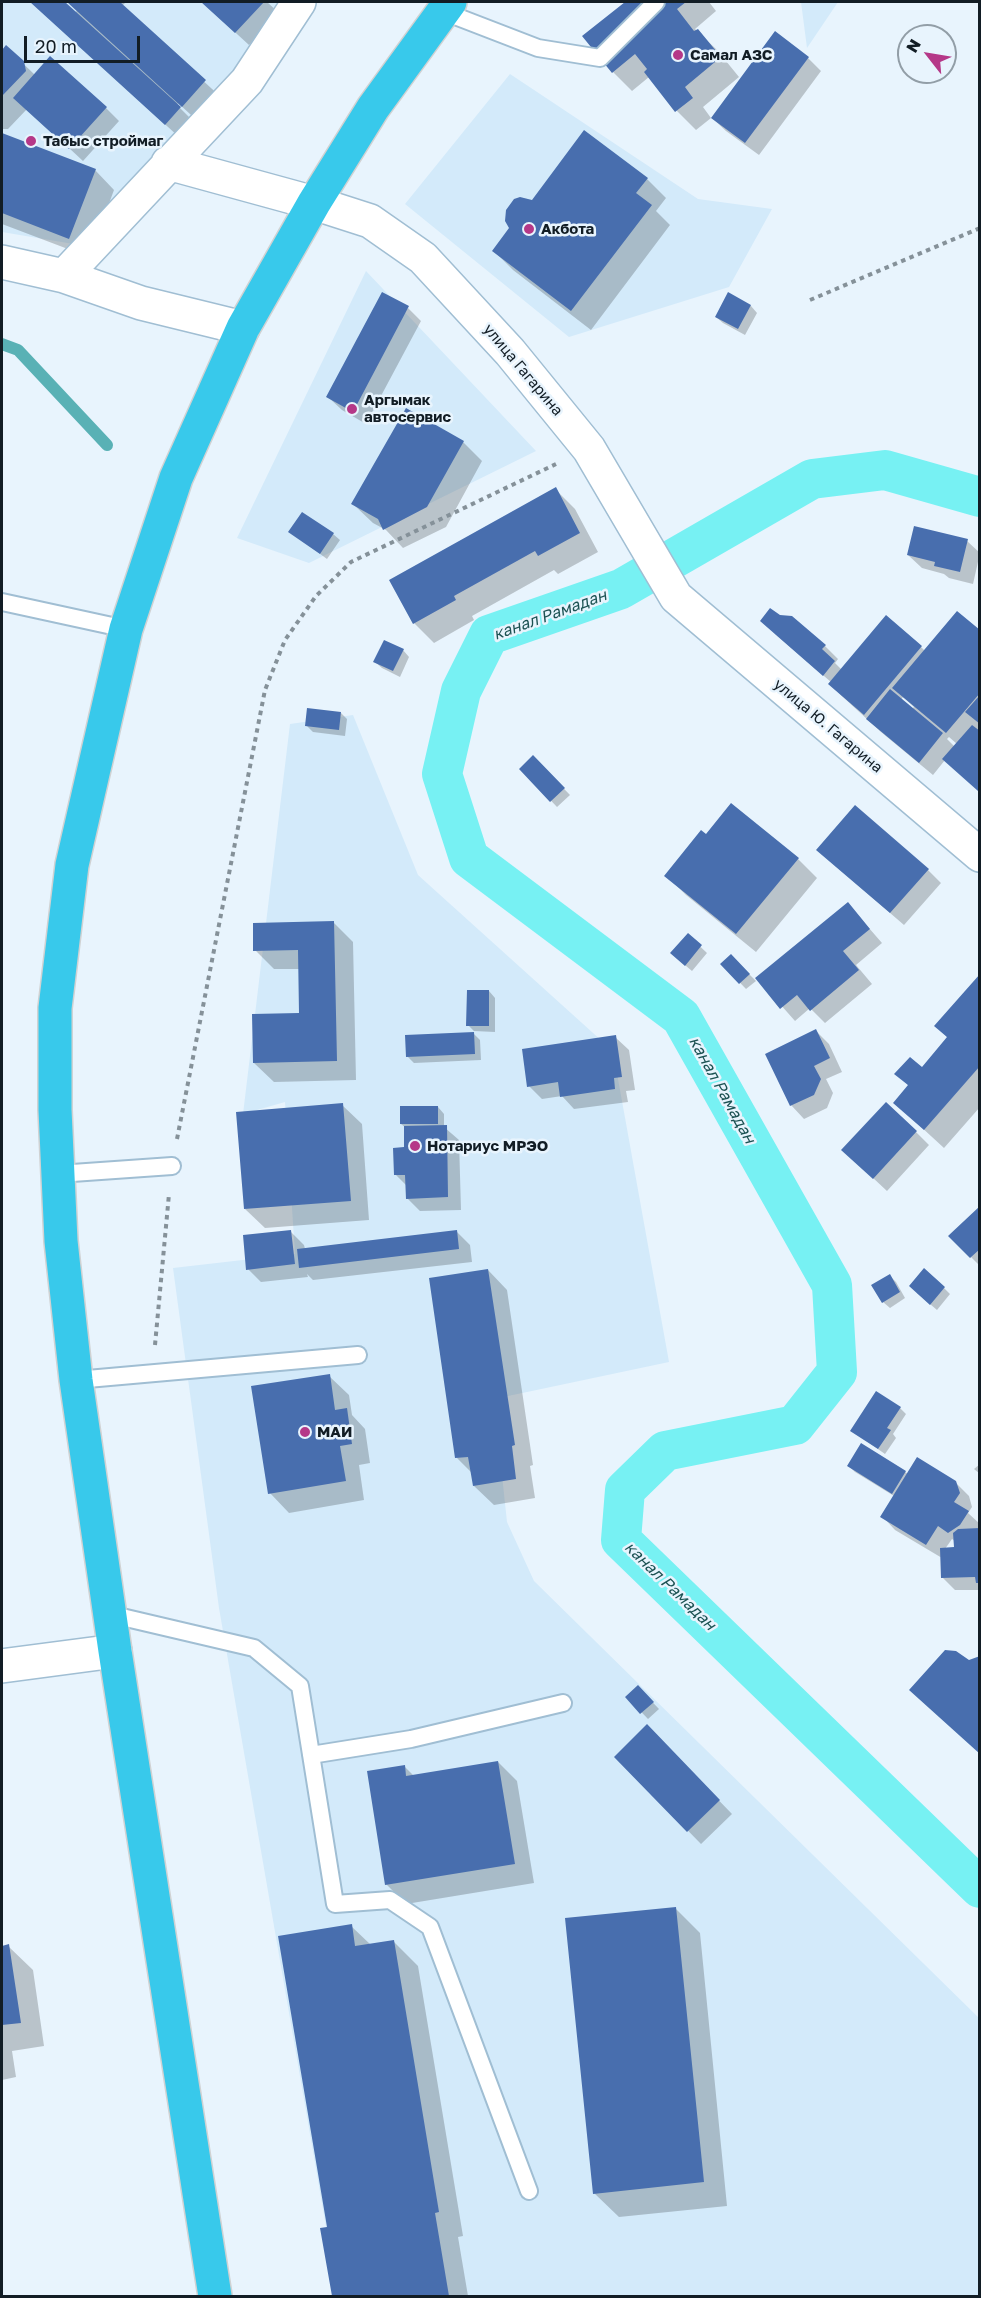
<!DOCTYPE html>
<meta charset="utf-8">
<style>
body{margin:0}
#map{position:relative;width:981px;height:2298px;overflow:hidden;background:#e8f4fd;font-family:"Golos Text",sans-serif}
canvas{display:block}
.frame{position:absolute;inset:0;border:3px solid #121d25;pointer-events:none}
.north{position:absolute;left:897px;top:24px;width:60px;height:60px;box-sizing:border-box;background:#e8f4fd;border:2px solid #929ea7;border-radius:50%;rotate:301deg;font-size:16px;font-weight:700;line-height:24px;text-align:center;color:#121d25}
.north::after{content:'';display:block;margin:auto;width:21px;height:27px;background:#b53888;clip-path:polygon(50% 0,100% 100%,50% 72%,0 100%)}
.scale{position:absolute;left:24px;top:36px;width:116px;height:27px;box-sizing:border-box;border:3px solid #121d25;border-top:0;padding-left:8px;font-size:18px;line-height:21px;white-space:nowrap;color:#121d25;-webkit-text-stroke:4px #e8f4fd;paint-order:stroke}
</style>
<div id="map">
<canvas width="981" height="2298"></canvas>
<div class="frame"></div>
<div class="north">N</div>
<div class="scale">20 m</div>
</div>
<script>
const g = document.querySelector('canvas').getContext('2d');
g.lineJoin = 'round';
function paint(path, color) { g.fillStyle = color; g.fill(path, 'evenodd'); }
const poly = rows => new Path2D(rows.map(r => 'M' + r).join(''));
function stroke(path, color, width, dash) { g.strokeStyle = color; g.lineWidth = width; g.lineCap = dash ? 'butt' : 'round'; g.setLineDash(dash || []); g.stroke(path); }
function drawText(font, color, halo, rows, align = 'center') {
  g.font = font + ' "Golos Text",sans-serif'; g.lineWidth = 5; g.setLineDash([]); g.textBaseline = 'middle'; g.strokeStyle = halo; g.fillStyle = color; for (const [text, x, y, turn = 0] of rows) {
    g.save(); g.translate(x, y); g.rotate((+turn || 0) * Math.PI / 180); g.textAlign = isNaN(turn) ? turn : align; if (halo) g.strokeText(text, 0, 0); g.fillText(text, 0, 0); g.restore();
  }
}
paint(poly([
 [2,2,278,2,266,29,194,121,79,245,2,232],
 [801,2,838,2,807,48],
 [510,74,698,199,772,209,729,287,569,337,405,204],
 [366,271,536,451,309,563,237,538],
 [353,715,418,875,613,1051,669,1362,494,1399,507,1522,534,1581,979,2018,979,2296,338,2296,219,1608,173,1268,295,1254,285,1102,243,1114,290,724]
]), '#d3eafa');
paint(poly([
 [31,2,63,2,75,12,77,11,68,2,126,2,122,6,224,100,202,125,178,103,177,105,193,121,179,137],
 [202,2,267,2,279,13,249,45],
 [627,2,709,2,716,11,695,29,717,50,739,77,703,107,711,118,696,130,677,111,649,77,632,91,613,72,584,36],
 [6,47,35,75,106,108,119,121,83,161,27,109,8,129,2,129,2,52],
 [808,58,821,71,759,155,726,131,712,118],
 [2,135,95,170,114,190,89,257,2,224],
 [647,179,666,198,656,211,670,225,591,330,513,270,494,251,533,202],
 [728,294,751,306,757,313,745,335,723,323,716,317],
 [408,308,421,321,366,424,342,410,328,397],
 [463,442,482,461,446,527,403,548,386,530,373,523,353,504],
 [555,489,575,509,598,552,558,574,554,570,472,616,474,620,434,643,414,623,391,580],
 [290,532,333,534,340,540,327,559],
 [967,541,980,553,973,584,949,578,944,574,922,568,908,555],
 [980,632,980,792,945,760,933,775,881,732,843,697,830,684,831,682,775,634,825,646,838,659,835,663,842,670,921,647,925,651],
 [903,697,914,707,912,709,901,700],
 [949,737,957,744,955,747,947,739],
 [403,650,409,657,400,677,382,668,375,662],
 [341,713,347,719,345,736,313,732,307,726],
 [533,757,570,795,557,807,521,769],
 [798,859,817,878,756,952,686,895,666,875],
 [832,863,928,870,941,883,904,925],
 [848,904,882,943,856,965,872,984,825,1023,810,1008,795,1021,757,978],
 [334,923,353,942,356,1080,274,1082,254,1063,301,1014,300,969,274,969,255,950],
 [688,935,707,953,692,971,679,960],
 [731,956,756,981,746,989,722,964],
 [980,977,980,1107,944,1148,895,1103,909,1086,897,1074,922,1069,948,1038,936,1026],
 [489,991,495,998,495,1032,474,1031,468,1025],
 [816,1031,829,1044,842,1072,826,1079,833,1093,827,1108,804,1119,791,1105],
 [474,1034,480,1040,481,1060,414,1063,407,1056],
 [615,1037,629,1050,635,1090,626,1091,628,1102,574,1109,562,1096,542,1099,529,1086],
 [342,1105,362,1124,369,1220,265,1228,245,1209],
 [438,1107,444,1114,444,1127,459,1140,461,1210,420,1211,407,1198,407,1186,395,1174,405,1149,405,1127,401,1124],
 [916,1132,929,1145,887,1191,857,1163],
 [980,1208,980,1266,971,1257],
 [291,1232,304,1245,305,1249,457,1232,470,1245,472,1262,313,1280,307,1274,308,1277,261,1282,248,1269],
 [488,1270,507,1290,533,1465,530,1466,535,1498,494,1505,474,1486,472,1473,457,1458],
 [890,1276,896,1282,905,1298,890,1308,883,1302],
 [944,1288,950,1294,937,1310,917,1293],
 [329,1376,349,1395,352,1415,365,1429,370,1463,359,1465,364,1500,289,1513,270,1493],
 [900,1408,906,1414,893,1434,896,1438,885,1454,852,1431],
 [980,1464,980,1474,974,1469],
 [849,1466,905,1472,908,1474,955,1482,969,1496,972,1507,968,1513,980,1524,980,1590,955,1590,942,1577,942,1558,895,1530,882,1516,894,1496,855,1472],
 [952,1539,955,1541,956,1549,945,1549],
 [638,1687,659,1709,648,1719,627,1697],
 [647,1726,732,1814,701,1844,616,1757],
 [498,1762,517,1781,534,1883,406,1904,386,1884,404,1766,414,1776],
 [675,1908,700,1933,727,2206,619,2217,594,2193],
 [351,1926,371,1945,393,1941,418,1966,463,2236,458,2237,468,2296,333,2296,322,2229,329,2228],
 [8,1946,33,1970,44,2046,12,2051,16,2077,2,2080,2,1947]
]), '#0003');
stroke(poly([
 [2,344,18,350,107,445]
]), '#59b1b5', 12);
stroke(poly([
 [980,497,885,470,812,479,621,589,489,635,461,691,442,774,469,858,681,1017,832,1285,837,1372,795,1425,665,1451,625,1490,621,1540,980,1888]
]), '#77f1f3', 40);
paint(poly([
 [30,2,65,2,181,107,165,125],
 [67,2,120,2,206,80,182,107],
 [201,2,264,2,235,33],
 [625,2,686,2,677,9,694,31,698,29,721,57,685,87,693,98,675,112,644,72,647,69,635,54,612,73,582,36],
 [775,31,809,57,745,143,711,118],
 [6,45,24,61,26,71,2,96,2,50],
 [50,56,107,107,69,149,13,98],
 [584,130,648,178,636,193,652,205,571,311,492,251,509,228,505,221,506,210,514,199,520,197,532,200],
 [2,133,96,169,69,239,2,213],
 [382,292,409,306,353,412,326,397],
 [728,292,751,305,738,329,715,317],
 [406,408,464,441,427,507,383,530,378,519,351,504],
 [556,487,580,533,538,556,535,551,454,596,456,600,413,624,389,580],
 [302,512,334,533,320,554,288,532],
 [914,526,968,539,960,572,934,566,935,562,907,555],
 [770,608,780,615,792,616,826,645,822,649,835,661,823,676,760,621],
 [957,611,980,630,980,693,946,733,892,688],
 [886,615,922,646,864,715,828,684],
 [384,640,404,649,393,671,373,662],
 [890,689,943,733,919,763,866,719],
 [980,695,980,724,965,712],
 [307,708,341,712,339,730,305,726],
 [972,725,980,731,980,789,978,791,942,759],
 [533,755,565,788,550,802,519,769],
 [731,803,799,858,736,934,664,876,701,830,706,834],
 [855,805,929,869,890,913,816,850],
 [848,902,870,929,843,951,859,970,810,1011,797,995,780,1009,755,978],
 [334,921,337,1061,253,1063,252,1014,299,1013,298,950,253,951,253,923],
 [688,933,702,945,685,966,670,953],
 [731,954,750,974,739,984,720,964],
 [980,974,980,1066,924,1130,893,1103,908,1085,894,1074,910,1057,922,1067,947,1037,934,1026],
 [467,990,489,990,489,1026,466,1026],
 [816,1029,830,1058,814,1066,821,1079,814,1095,790,1106,765,1054],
 [474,1032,475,1054,406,1057,405,1035],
 [616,1035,622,1077,614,1078,615,1089,560,1097,558,1082,527,1087,522,1049],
 [886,1102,917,1131,873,1179,841,1150],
 [343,1103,351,1201,244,1209,236,1112],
 [400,1106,438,1106,438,1124,400,1124],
 [447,1125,448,1197,406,1199,405,1175,394,1175,393,1148,404,1147,404,1126],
 [980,1206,980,1249,970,1258,948,1236],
 [291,1230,295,1264,246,1270,243,1235],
 [457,1230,459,1249,299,1268,297,1249],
 [924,1268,945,1287,930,1305,909,1286],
 [488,1269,515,1445,512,1446,516,1479,473,1486,468,1457,455,1458,429,1278],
 [890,1274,900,1292,882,1303,871,1285],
 [330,1374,335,1410,347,1408,352,1444,340,1446,346,1481,268,1494,251,1386],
 [876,1391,901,1407,887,1428,891,1430,878,1449,850,1431],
 [861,1443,906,1471,892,1494,847,1466],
 [917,1457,956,1481,960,1493,954,1502,969,1511,960,1525,948,1533,938,1526,926,1545,880,1517],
 [980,1528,980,1583,976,1583,975,1577,941,1578,940,1548,954,1547,953,1533,958,1529],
 [945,1650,956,1651,969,1660,980,1656,980,1754,909,1690],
 [638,1685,654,1702,640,1714,625,1697],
 [647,1724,720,1800,687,1832,614,1757],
 [498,1761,515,1864,385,1885,367,1771,405,1765,406,1776],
 [676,1907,704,2182,593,2194,565,1918],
 [352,1924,355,1946,394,1940,439,2212,435,2213,449,2296,332,2296,320,2228,327,2227,278,1936],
 [9,1944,21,2023,2,2025,2,1946]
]), '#486eae');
const lane = poly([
 [442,11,538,48,600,58,656,2],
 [2,602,126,629],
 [58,1174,172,1166],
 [76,1380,358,1355],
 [109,1614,254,1648,300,1686,335,1904,390,1900,430,1927,529,2191],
 [311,1755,411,1739,563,1703]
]);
const street = poly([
 [168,163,314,203,370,221,423,258,510,352,589,449,676,597,980,855],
 [2,262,64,276,141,303,243,328],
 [64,276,247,81,299,2],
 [2,1666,115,1651]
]);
const highway = poly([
 [215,2296,115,1651,76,1380,61,1241,55,1110,55,1008,72,865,126,629,176,478,243,328,314,203,373,108,450,2]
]);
stroke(lane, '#a0bed3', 20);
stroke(street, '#a0bed3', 36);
stroke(highway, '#d0d2d3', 36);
stroke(poly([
 [810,300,980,228],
 [177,1139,265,690,285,640,316,596,351,562,556,464],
 [155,1345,169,1194]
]), '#859199', 4, [4.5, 4.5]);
stroke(lane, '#fff', 16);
stroke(street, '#fff', 33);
stroke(highway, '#38c9eb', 33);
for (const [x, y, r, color] of [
 [678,55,6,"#b53888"],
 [31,141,6,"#b53888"],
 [529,229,6,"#b53888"],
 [352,409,6,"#b53888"],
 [415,1146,6,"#b53888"],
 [305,1432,6,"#b53888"]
]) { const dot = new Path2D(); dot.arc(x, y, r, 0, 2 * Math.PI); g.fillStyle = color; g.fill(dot); stroke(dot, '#e8f4fd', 2); }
drawText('bold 15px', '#121d25', '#e8f4fd', [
 ["Самал АЗС",690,55],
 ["Табыс строймаг",43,141],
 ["Акбота",541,229],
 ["Аргымак",364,400],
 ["автосервис",364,417],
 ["Нотариус МРЭО",427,1146],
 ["МАИ",317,1432]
], 'left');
drawText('15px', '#121d25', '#e8f4fd', [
 ["улица Гагарина",523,370,50],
 ["улица Ю. Гагарина",828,726,40]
]);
drawText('italic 16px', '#1c5253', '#e8f4fd', [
 ["канал Рамадан",550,615,-20],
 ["канал Рамадан",722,1090,61],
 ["канал Рамадан",670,1586,44]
]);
</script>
